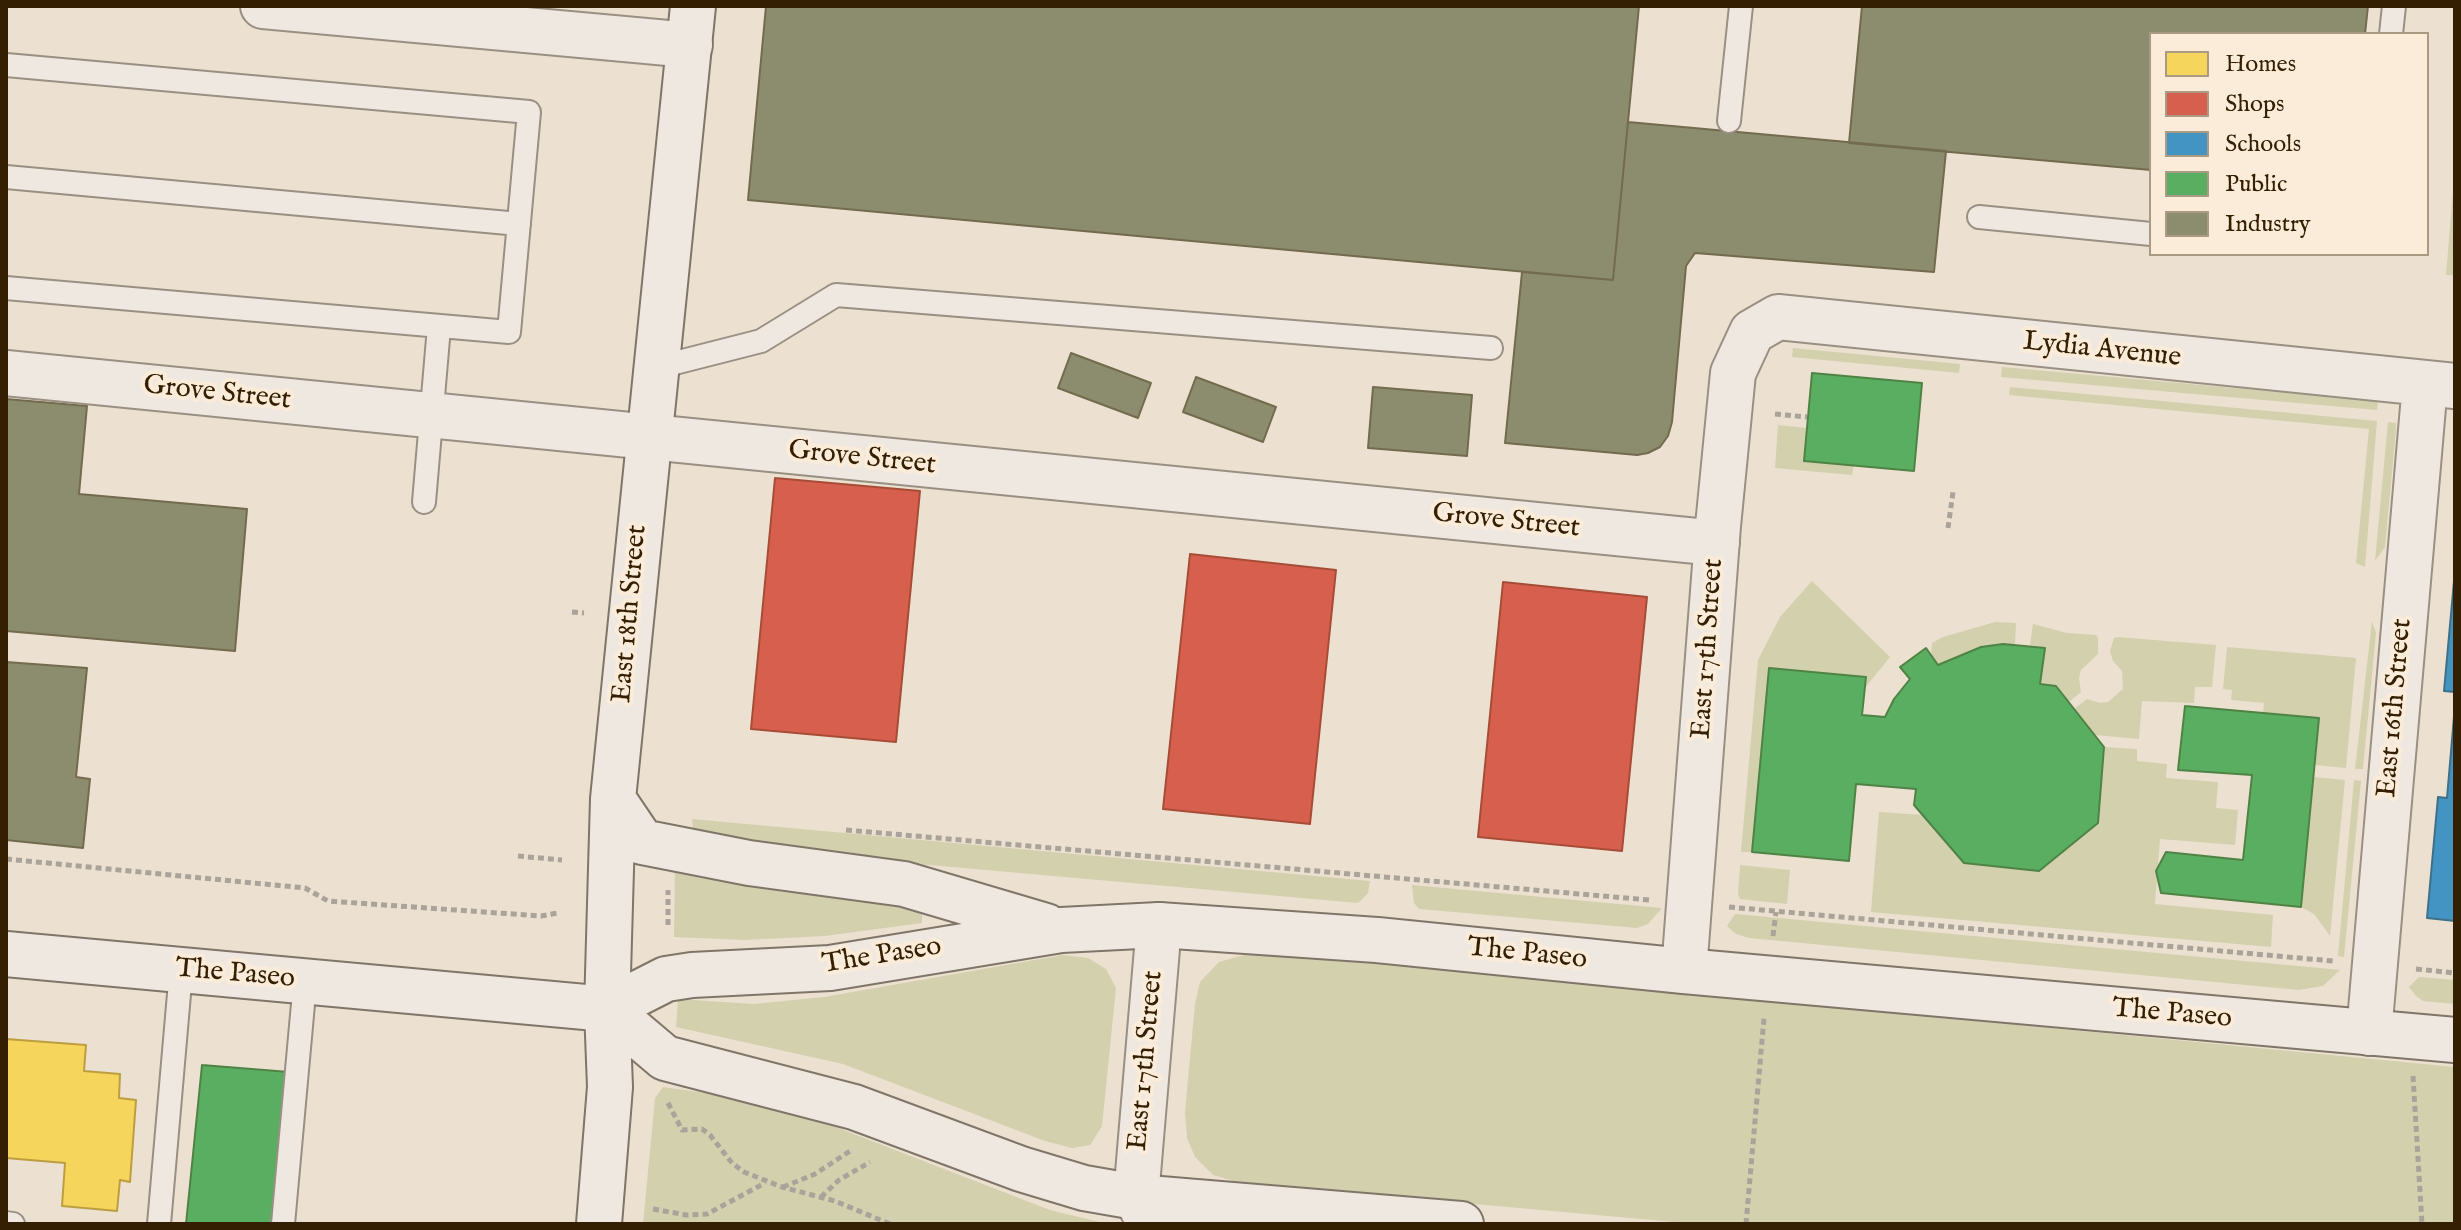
<!DOCTYPE html>
<style>
body{margin:0}
#map{position:relative;width:2461px;height:1230px;overflow:hidden;background:#ece0d0;font-family:"IM FELL English",serif}
canvas{display:block}
.frame{position:absolute;inset:0;border:8px solid #351f03;pointer-events:none}
.legend{position:absolute;left:2149px;top:32px;width:280px;height:224px;box-sizing:border-box;background:#faecd9;border:2px solid #ab9a83;margin:0;padding:10px 14px;list-style:none;font-size:24px;color:#351f03}
.legend li{display:flex;align-items:center;gap:16px;height:40px}
.legend b{width:40px;border:2px solid #ab9a83}
</style>
<div id="map">
<canvas width="2461" height="1230"></canvas>
<div class="frame"></div>
<ul class="legend">
<li><b style="height:22px;background:#f6d55c"></b>Homes</li>
<li><b style="height:22px;background:#d6604d"></b>Shops</li>
<li><b style="height:22px;background:#4393c3"></b>Schools</li>
<li><b style="height:22px;background:#5aae61"></b>Public</li>
<li><b style="height:22px;background:#8c8c6e"></b>Industry</li>
</ul>
</div>
<script>
const g = document.querySelector('canvas').getContext('2d');
g.lineJoin = 'round';
function paint(path, color) { g.fillStyle = color; g.fill(path, 'evenodd'); }
const poly = rows => new Path2D(rows.map(r => 'M' + r).join(''));
function stroke(path, color, width, dash) { g.strokeStyle = color; g.lineWidth = width; g.lineCap = dash ? 'butt' : 'round'; g.setLineDash(dash || []); g.stroke(path); }
function drawText(font, color, halo, rows, align = 'center') {
  g.font = font + ' "IM FELL English",serif'; g.lineWidth = 8; g.setLineDash([]); g.textBaseline = 'middle'; g.strokeStyle = halo; g.fillStyle = color; for (const [text, x, y, turn = 0] of rows) {
    g.save(); g.translate(x, y); g.rotate((+turn || 0) * Math.PI / 180); g.textAlign = isNaN(turn) ? turn : align; if (halo) g.strokeText(text, 0, 0); g.fillText(text, 0, 0); g.restore();
  }
}
paint(poly([
 [2455,168,2455,275,2446,275],
 [1793,348,1960,364,1959,373,1792,357],
 [2002,367,2378,401,2377,410,2001,377],
 [2010,387,2377,421,2365,567,2356,563,2369,429,2009,395],
 [2388,422,2396,423,2396,430,2385,547,2375,561],
 [1778,425,1807,428,1804,461,1854,465,1852,475,1775,468],
 [1812,581,1890,657,1865,688,1866,677,1769,668,1752,852,1741,852,1758,660,1780,617],
 [2372,621,2376,633,2363,769,2355,769],
 [1995,622,2016,623,2015,644,1981,647,1938,665,1931,654,1932,643,1943,637],
 [2033,624,2067,633,2096,635,2098,638,2098,654,2081,670,2079,678,2081,692,2069,702,2056,686,2040,684,2045,648,2030,645],
 [2118,637,2216,645,2212,687,2195,687,2194,703,2142,701,2139,739,2095,735,2074,709,2087,699,2100,703,2108,702,2123,689,2122,671,2113,661,2110,651,2114,638],
 [2227,647,2356,658,2346,768,2315,765,2319,718,2263,713,2264,703,2231,700,2232,690,2223,689],
 [2104,747,2137,749,2137,761,2167,764,2166,778,2218,782,2216,808,2238,810,2235,845,2160,839,2155,904,2273,915,2271,947,1871,912,1879,812,1923,815,1964,863,2039,871,2098,823],
 [2314,777,2345,780,2330,936,2314,914,2301,907],
 [2354,780,2361,781,2344,957,2338,956],
 [692,819,1370,881,1368,893,1358,903,704,845,694,838],
 [1740,865,1790,870,1787,904,1740,899,1738,895],
 [675,869,922,905,922,923,825,936,744,940,674,937],
 [1412,885,1662,908,1648,924,1637,928,1419,909,1414,903],
 [1735,914,2320,968,2340,970,2323,986,2299,990,1749,938,1736,934,1727,926],
 [1284,954,2455,1067,2455,1224,1697,1224,1240,1183,1213,1175,1195,1157,1187,1138,1185,1112,1195,1004,1200,982,1219,962,1244,955],
 [1063,955,1088,958,1106,969,1116,988,1102,1126,1090,1145,1072,1148,1045,1141,843,1064,676,1027,678,999,754,1004,824,997],
 [2419,977,2455,980,2455,1004,2423,1001,2416,996,2409,987],
 [663,1087,742,1098,810,1117,1050,1210,1108,1224,643,1224,655,1098]
]), '#d3d0ae');
const homes = poly([
 [6,1039,86,1045,84,1071,120,1074,119,1098,136,1100,130,1182,120,1180,117,1211,62,1206,65,1163,6,1158,6,1039]
]);
paint(homes, '#f6d55c');
stroke(homes, '#bc9e41', 2);
const shops = poly([
 [775,478,920,491,896,742,751,729,775,478],
 [1190,554,1336,570,1310,824,1163,809,1190,554],
 [1503,582,1647,597,1622,851,1478,837,1503,582]
]);
paint(shops, '#d6604d');
stroke(shops, '#a64c37', 2);
const schools = poly([
 [2455,570,2455,692,2444,691,2455,570],
 [2455,705,2455,921,2427,918,2438,797,2447,798,2455,705]
]);
paint(schools, '#4393c3');
stroke(schools, '#3f7089', 2);
const public = poly([
 [1812,373,1922,383,1914,471,1804,461,1812,373],
 [2003,644,2045,648,2040,684,2056,686,2104,747,2098,823,2039,871,1964,863,1914,805,1916,789,1856,784,1849,861,1752,852,1769,668,1866,677,1862,715,1885,717,1894,699,1910,679,1900,667,1926,648,1938,665,1981,647,2003,644],
 [2185,706,2319,718,2301,907,2161,893,2156,871,2166,852,2243,860,2252,775,2178,770,2185,706],
 [202,1065,289,1072,275,1224,186,1224,202,1065]
]);
paint(public, '#5aae61');
stroke(public, '#4f8345', 2);
const industry = poly([
 [766,6,1639,6,1613,280,748,200,766,6],
 [1862,6,2368,6,2365,34,2151,34,2151,170,1849,143,1862,6],
 [1628,122,1946,151,1934,272,1695,253,1686,266,1672,422,1668,436,1660,447,1648,453,1637,455,1505,443,1522,272,1613,280,1628,122],
 [1071,353,1151,383,1138,418,1058,388,1071,353],
 [1196,377,1276,407,1263,442,1183,412,1196,377],
 [1373,387,1472,395,1467,456,1368,448,1373,387],
 [6,399,87,406,79,494,247,509,235,651,6,631,6,399],
 [6,662,87,668,76,777,90,779,83,848,6,840,6,662]
]);
paint(industry, '#8c8c6e');
stroke(industry, '#726b4e', 2);
const lane = poly([
 [2391,34,2394,6],
 [6,65,529,112,509,332,6,288],
 [1729,121,1741,6],
 [6,177,519,224],
 [1979,217,2151,234],
 [655,368,761,341,836,295,1491,348],
 [424,502,439,327],
 [6,1223,13,1224],
 [159,1224,181,971],
 [283,1224,305,982]
]);
const street = poly([
 [263,6,690,45],
 [6,373,1717,543],
 [1684,971,1718,526,1733,373,1752,332,1778,317,2455,386],
 [2369,1033,2425,384],
 [1150,1224,1136,1197,1159,925]
]);
const secondary = poly([
 [613,799,642,842,749,863,904,884,1046,926],
 [6,954,607,1009,666,979,692,975,830,968,1061,930,1159,925,1377,940,1684,971,2455,1040],
 [607,1009,665,1058,854,1107,1021,1169,1084,1188,1136,1197,1461,1224],
 [599,1224,610,1087,607,1009,613,799,693,6]
]);
stroke(lane, '#999083', 26);
stroke(street, '#999083', 48);
stroke(secondary, '#7f7568', 48);
stroke(poly([
 [1775,414,1807,417],
 [1948,528,1953,492],
 [572,612,584,613],
 [846,830,1649,900],
 [518,856,562,860],
 [6,859,305,888,328,901,541,916,558,913],
 [1729,907,2333,961],
 [668,925,668,890],
 [1773,936,1776,912],
 [2416,969,2455,973],
 [2413,1076,2422,1224],
 [668,1103,682,1130,702,1129,710,1135,732,1163,744,1172,782,1187,835,1201,890,1224],
 [783,1187,815,1174,850,1151],
 [821,1197,839,1180,870,1162],
 [653,1209,686,1215,707,1214,765,1183],
 [1746,1224,1764,1018]
]), '#aaa39a', 5, [6, 4]);
stroke(lane, '#efe8e1', 22);
stroke(street, '#efe8e1', 44);
stroke(secondary, '#efe8e1', 44);
drawText('28px', '#351f03', '#faecd9', [
 ["Lydia Avenue",2102,351,6],
 ["Grove Street",217,394,6],
 ["Grove Street",862,459,6],
 ["Grove Street",1506,522,6],
 ["East 18th Street",631,614,-85],
 ["East 17th Street",1709,649,-86],
 ["East 16th Street",2396,708,-85],
 ["The Paseo",1527,955,6],
 ["The Paseo",882,957,-9],
 ["The Paseo",235,975,5],
 ["The Paseo",2172,1015,5],
 ["East 17th Street",1147,1061,-85]
]);
</script>
